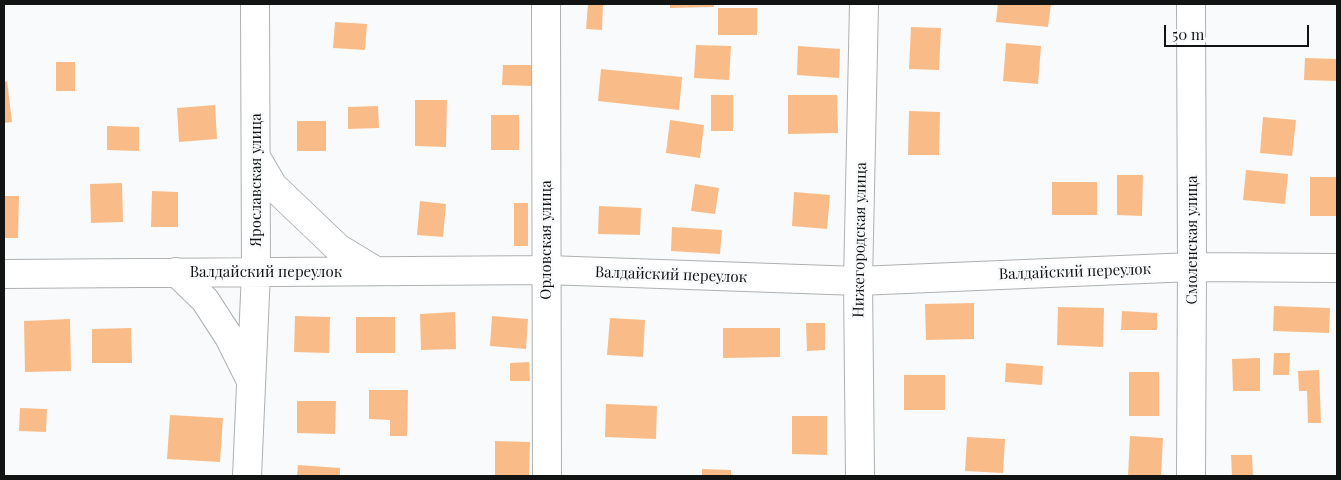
<!DOCTYPE html>
<meta charset="utf-8">
<style>
body{margin:0}
#map{position:relative;width:1341px;height:480px;overflow:hidden;background:#f8fafb;font-family:"Playfair Display",serif}
canvas{display:block}
.frame{position:absolute;inset:0;border:5px solid #121313;pointer-events:none}
.scale{position:absolute;left:1164px;top:25px;width:145px;height:22px;box-sizing:border-box;border:2px solid #121313;border-top:0;padding-left:6px;font-size:15px;line-height:18px;white-space:nowrap;color:#121313;-webkit-text-stroke:4px #f8fafb;paint-order:stroke}
</style>
<div id="map">
<canvas width="1341" height="480"></canvas>
<div class="frame"></div>
<div class="scale">50 m</div>
</div>
<script>
const g = document.querySelector('canvas').getContext('2d');
g.lineJoin = 'round';
function paint(path, color) { g.fillStyle = color; g.fill(path, 'evenodd'); }
const poly = rows => new Path2D(rows.map(r => 'M' + r).join(''));
function stroke(path, color, width, dash) { g.strokeStyle = color; g.lineWidth = width; g.lineCap = dash ? 'butt' : 'round'; g.setLineDash(dash || []); g.stroke(path); }
function drawText(font, color, halo, rows, align = 'center') {
  g.font = font + ' "Playfair Display",serif'; g.lineWidth = 4.5; g.setLineDash([]); g.textBaseline = 'middle'; g.strokeStyle = halo; g.fillStyle = color; for (const [text, x, y, turn = 0] of rows) {
    g.save(); g.translate(x, y); g.rotate((+turn || 0) * Math.PI / 180); g.textAlign = isNaN(turn) ? turn : align; if (halo) g.strokeText(text, 0, 0); g.fillText(text, 0, 0); g.restore();
  }
}
paint(poly([
 [588,4,603,4,602,30,586,29],
 [670,4,714,4,714,7,670,8],
 [998,4,1051,4,1048,27,996,22],
 [718,8,757,8,757,35,718,35],
 [335,22,367,24,365,50,333,48],
 [911,27,941,28,939,70,909,69],
 [1006,43,1041,46,1038,84,1003,81],
 [696,45,731,46,729,80,694,78],
 [798,46,840,49,839,78,797,75],
 [1305,58,1337,59,1337,81,1304,80],
 [56,62,75,62,75,91,56,91],
 [503,65,535,65,534,86,502,85],
 [601,69,682,77,679,110,598,101],
 [7,81,12,122,4,123,4,82],
 [711,95,733,95,733,131,711,131],
 [788,95,837,95,838,133,788,134],
 [415,100,447,100,446,147,415,146],
 [215,105,217,139,179,142,177,108],
 [378,106,379,128,348,129,348,107],
 [909,111,940,112,939,155,908,155],
 [491,115,519,115,519,150,491,150],
 [1263,117,1296,120,1292,156,1260,153],
 [670,120,704,125,700,158,666,153],
 [297,121,326,121,326,151,297,151],
 [107,126,139,127,139,151,107,150],
 [1246,170,1288,174,1285,204,1243,200],
 [1117,175,1143,175,1142,216,1117,215],
 [1310,177,1337,177,1337,216,1310,216],
 [1052,182,1097,182,1097,215,1052,215],
 [122,183,123,222,91,223,90,184],
 [695,184,719,188,715,214,691,211],
 [152,191,178,192,178,227,151,227],
 [794,192,830,195,827,229,792,226],
 [4,196,19,196,18,238,4,238],
 [420,201,446,204,443,237,417,235],
 [514,203,528,203,528,246,514,246],
 [599,206,641,208,640,235,598,234],
 [672,227,722,230,720,254,671,251],
 [974,303,974,339,926,340,925,304],
 [1274,306,1330,308,1329,333,1273,331],
 [1058,307,1104,308,1103,347,1057,345],
 [1122,311,1157,313,1157,330,1121,330],
 [455,312,456,349,421,350,420,314],
 [295,316,330,317,329,353,294,352],
 [492,316,528,319,526,349,490,346],
 [356,317,395,317,395,353,356,353],
 [610,318,645,320,643,357,607,355],
 [70,319,71,371,25,372,24,321],
 [806,323,825,323,825,350,807,351],
 [131,328,132,363,92,363,92,329],
 [723,328,780,328,780,357,723,358],
 [1274,353,1290,353,1289,375,1273,375],
 [1260,358,1260,391,1233,391,1232,359],
 [529,362,530,381,510,381,510,363],
 [1006,363,1043,366,1042,385,1005,382],
 [1319,370,1321,423,1308,423,1307,391,1299,391,1298,371],
 [1129,372,1159,372,1159,416,1129,416],
 [904,375,945,375,945,410,904,410],
 [369,390,408,390,407,436,390,436,390,420,369,419],
 [297,401,336,401,335,434,297,433],
 [606,404,657,406,656,439,605,437],
 [20,408,47,409,46,432,19,431],
 [170,415,223,418,220,462,167,459],
 [792,416,827,416,827,455,792,454],
 [1130,436,1163,438,1161,476,1128,476],
 [967,437,1005,439,1003,473,965,471],
 [495,441,530,442,529,476,495,475],
 [1231,455,1252,455,1253,476,1232,476],
 [298,465,340,468,340,476,297,476],
 [702,469,731,470,731,476,702,476]
]), '#f9bc88');
const minor = poly([
 [546,4,547,476],
 [256,157,273,186,338,248,376,271],
 [176,272,205,300,229,337,250,379],
 [4,274,547,270,858,281,1192,267,1337,268],
 [247,476,256,272,255,4],
 [860,476,858,281,864,4],
 [1191,476,1192,267,1191,4]
]);
stroke(minor, '#aeb0b1', 30);
stroke(minor, '#fff', 28);
drawText('15px', '#121313', '#f8fafb', [
 ["Ярославская улица",256,180,-90],
 ["Орловская улица",546,240,-90],
 ["Нижегородская улица",860,240,-89],
 ["Смоленская улица",1192,240,-90],
 ["Валдайский переулок",266,272],
 ["Валдайский переулок",1075,272,-2],
 ["Валдайский переулок",671,275,2]
]);
</script>
